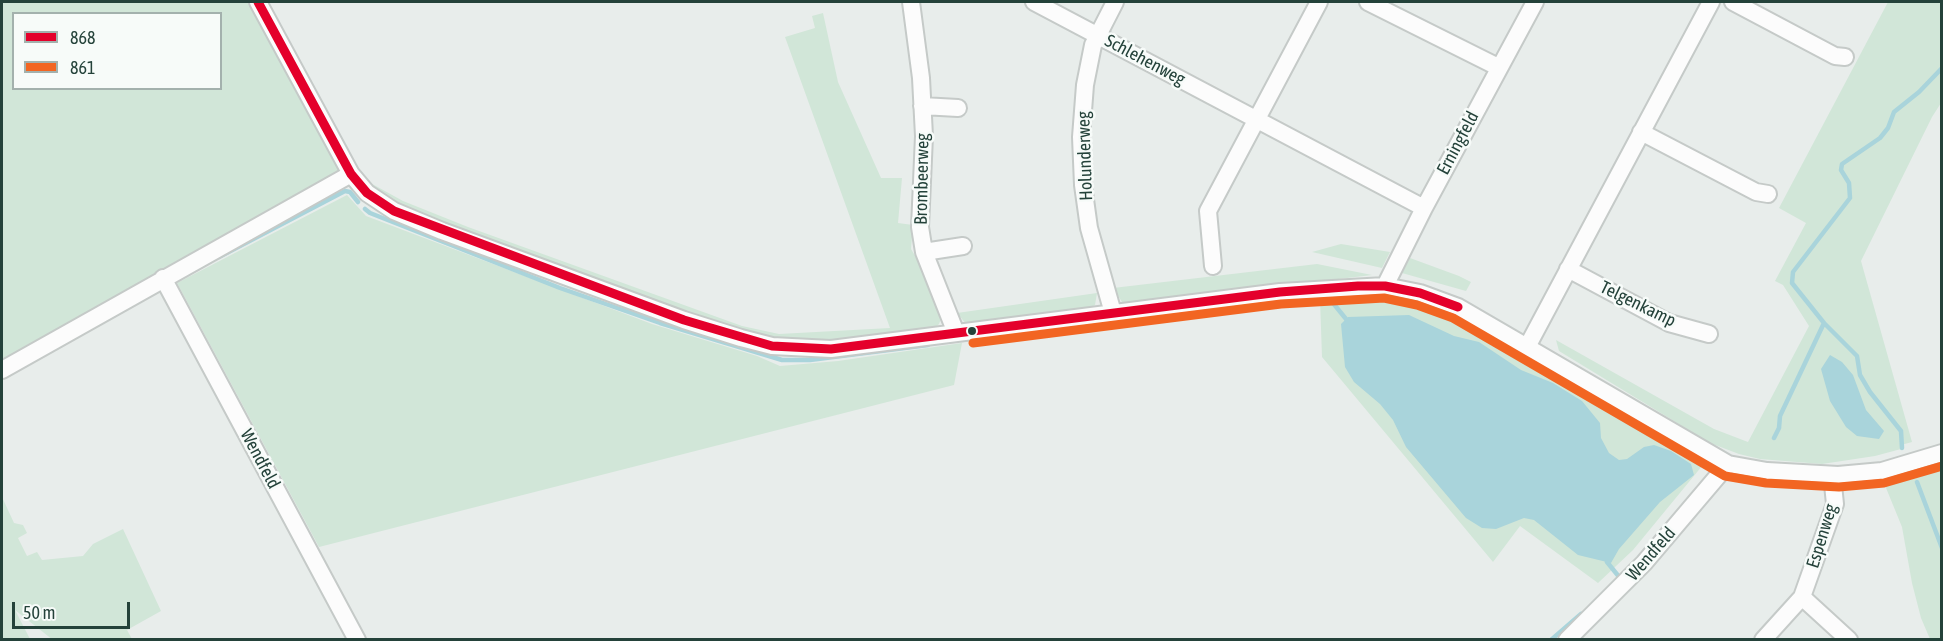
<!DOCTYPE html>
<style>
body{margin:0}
#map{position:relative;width:1943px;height:641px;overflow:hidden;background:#e8edeb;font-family:"Asap Condensed",sans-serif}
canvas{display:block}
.frame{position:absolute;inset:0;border:3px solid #24423a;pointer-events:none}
.legend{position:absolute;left:12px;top:12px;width:210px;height:78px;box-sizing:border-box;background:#f7fbf9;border:2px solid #a3b1ad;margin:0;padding:8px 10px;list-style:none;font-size:18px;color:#24423a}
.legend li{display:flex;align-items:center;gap:12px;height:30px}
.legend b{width:30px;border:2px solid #a3b1ad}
.scale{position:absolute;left:12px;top:602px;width:118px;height:27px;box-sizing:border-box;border:3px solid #24423a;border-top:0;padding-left:8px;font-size:18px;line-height:21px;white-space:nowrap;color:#24423a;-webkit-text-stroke:4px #f7fbf9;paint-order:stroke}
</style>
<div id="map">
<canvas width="1943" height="641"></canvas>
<div class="frame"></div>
<ul class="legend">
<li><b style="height:8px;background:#e4002b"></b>868</li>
<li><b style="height:8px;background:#f26522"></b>861</li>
</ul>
<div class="scale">50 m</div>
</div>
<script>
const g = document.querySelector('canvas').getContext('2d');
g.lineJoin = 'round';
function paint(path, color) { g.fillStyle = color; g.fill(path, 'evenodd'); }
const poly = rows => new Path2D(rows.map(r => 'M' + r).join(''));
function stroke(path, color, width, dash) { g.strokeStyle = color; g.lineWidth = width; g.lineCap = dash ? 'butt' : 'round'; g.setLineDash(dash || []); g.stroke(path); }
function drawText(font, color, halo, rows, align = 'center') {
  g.font = font + ' "Asap Condensed",sans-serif'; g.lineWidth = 5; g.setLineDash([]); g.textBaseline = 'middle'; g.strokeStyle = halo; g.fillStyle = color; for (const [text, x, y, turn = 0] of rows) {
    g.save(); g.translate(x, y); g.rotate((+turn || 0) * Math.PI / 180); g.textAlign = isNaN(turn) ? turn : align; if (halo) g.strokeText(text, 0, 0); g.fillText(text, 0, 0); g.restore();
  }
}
paint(poly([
 [2,2,250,2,339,167,338,177,159,272,2,361],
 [14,14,220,14,220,88,14,88],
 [1888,2,1941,2,1941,103,1932,117,1861,261,1912,442,1901,445,1901,449,1875,456,1822,464,1760,459,1739,454,1710,443,1559,351,1556,340,1714,429,1748,442,1809,326,1783,285,1775,281,1806,223,1779,208],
 [823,13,838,82,881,178,902,178,898,223,913,225,911,249,923,269,942,316,939,324,934,329,827,343,786,343,679,312,411,211,391,200,365,180,403,201,468,227,742,326,779,334,890,328,785,37,815,28,812,16],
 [347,195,366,216,652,324,757,356,780,366,838,361,962,343,954,385,319,547,177,283],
 [1341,244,1390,252,1382,268,1312,252],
 [1410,258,1459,276,1471,282,1466,291,1402,273],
 [1317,264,1372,275,1130,304,1122,302,1113,288],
 [1097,293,1095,305,1090,308,967,325,957,313],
 [1389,297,1454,313,1609,409,1707,460,1633,550,1598,583,1520,526,1493,562,1322,357,1320,299],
 [1941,466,1941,639,1930,639,1921,618,1912,583,1902,527,1884,483],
 [2,497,14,523,23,525,27,533,18,538,27,556,37,552,42,560,83,556,93,544,123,529,161,611,127,630,132,639,53,640,15,610,30,639,2,639]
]), '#d1e6d8');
paint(poly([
 [1409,315,1454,336,1479,342,1521,370,1553,383,1582,401,1600,423,1601,438,1609,453,1619,460,1627,459,1644,447,1654,445,1671,451,1691,464,1694,475,1660,502,1619,549,1611,563,1578,555,1534,520,1524,518,1496,529,1482,528,1466,518,1406,447,1393,420,1380,404,1354,382,1345,367,1341,324,1348,317],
 [1830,355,1842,362,1853,375,1866,410,1884,431,1879,439,1857,436,1846,427,1830,401,1821,369]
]), '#a9d4db');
stroke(poly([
 [365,209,370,213,560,288,660,323,782,360,810,360,928,345],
 [219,257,345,191,350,192,358,202],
 [1324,297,1333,303,1346,319],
 [1824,323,1857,356,1860,375,1870,392,1901,431,1902,448],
 [1059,329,1289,299],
 [1774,438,1779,428,1780,416,1824,323,1792,283,1793,272,1850,198,1849,183,1841,170,1842,164,1880,138,1888,128,1894,112,1919,92,1942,68],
 [1917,482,1942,548],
 [1607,562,1620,578,1618,580],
 [1551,640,1581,614]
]), '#a9d4db', 4.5);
const minor = poly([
 [258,2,351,174,367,193,394,211,442,231,684,320,741,338,772,346,831,349,1280,292,1385,286,1420,293,1458,307,1728,464,1767,471,1838,475,1882,471,1942,453],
 [911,2,921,78,924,136,920,227,924,252,956,333],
 [1034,2,1424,208],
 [1368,2,1498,67],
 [1733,2,1835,56,1845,57],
 [922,106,958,108],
 [1641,132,1756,192,1768,194],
 [924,252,963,246],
 [1213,266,1208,211,1319,2],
 [1568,269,1669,323,1709,334],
 [163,278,357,640],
 [1385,286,1424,208,1535,2],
 [1113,313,1089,228,1083,185,1081,137,1085,85,1093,45,1115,2],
 [1527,347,1711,2],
 [2,370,351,174],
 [1832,475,1835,504,1802,597,1849,640],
 [1567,640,1644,563,1728,464],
 [1763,640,1802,597]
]);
stroke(minor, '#c5cac8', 20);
stroke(minor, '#fcfcfc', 16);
stroke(poly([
 [258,2,351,174,367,193,394,211,684,320,772,346,831,349,1280,292,1358,286,1385,286,1420,293,1458,307]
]), '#e4002b', 9);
stroke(poly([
 [973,343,1281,304,1384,298,1417,305,1453,318,1725,476,1766,483,1839,487,1884,483,1942,466]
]), '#f26522', 9);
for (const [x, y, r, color] of [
 [972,331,5,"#24423a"]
]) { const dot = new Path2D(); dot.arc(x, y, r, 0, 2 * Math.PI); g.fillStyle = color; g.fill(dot); stroke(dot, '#f7fbf9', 2); }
drawText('18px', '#24423a', '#f7fbf9', [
 ["Schlehenweg",1145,60,28],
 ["Erningfeld",1458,143,-62],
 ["Holunderweg",1085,156,-92],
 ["Brombeerweg",922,179,-89],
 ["Telgenkamp",1638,304,26],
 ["Wendfeld",260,459,62],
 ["Espenweg",1822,536,-73],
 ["Wendfeld",1651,554,-49]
]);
</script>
